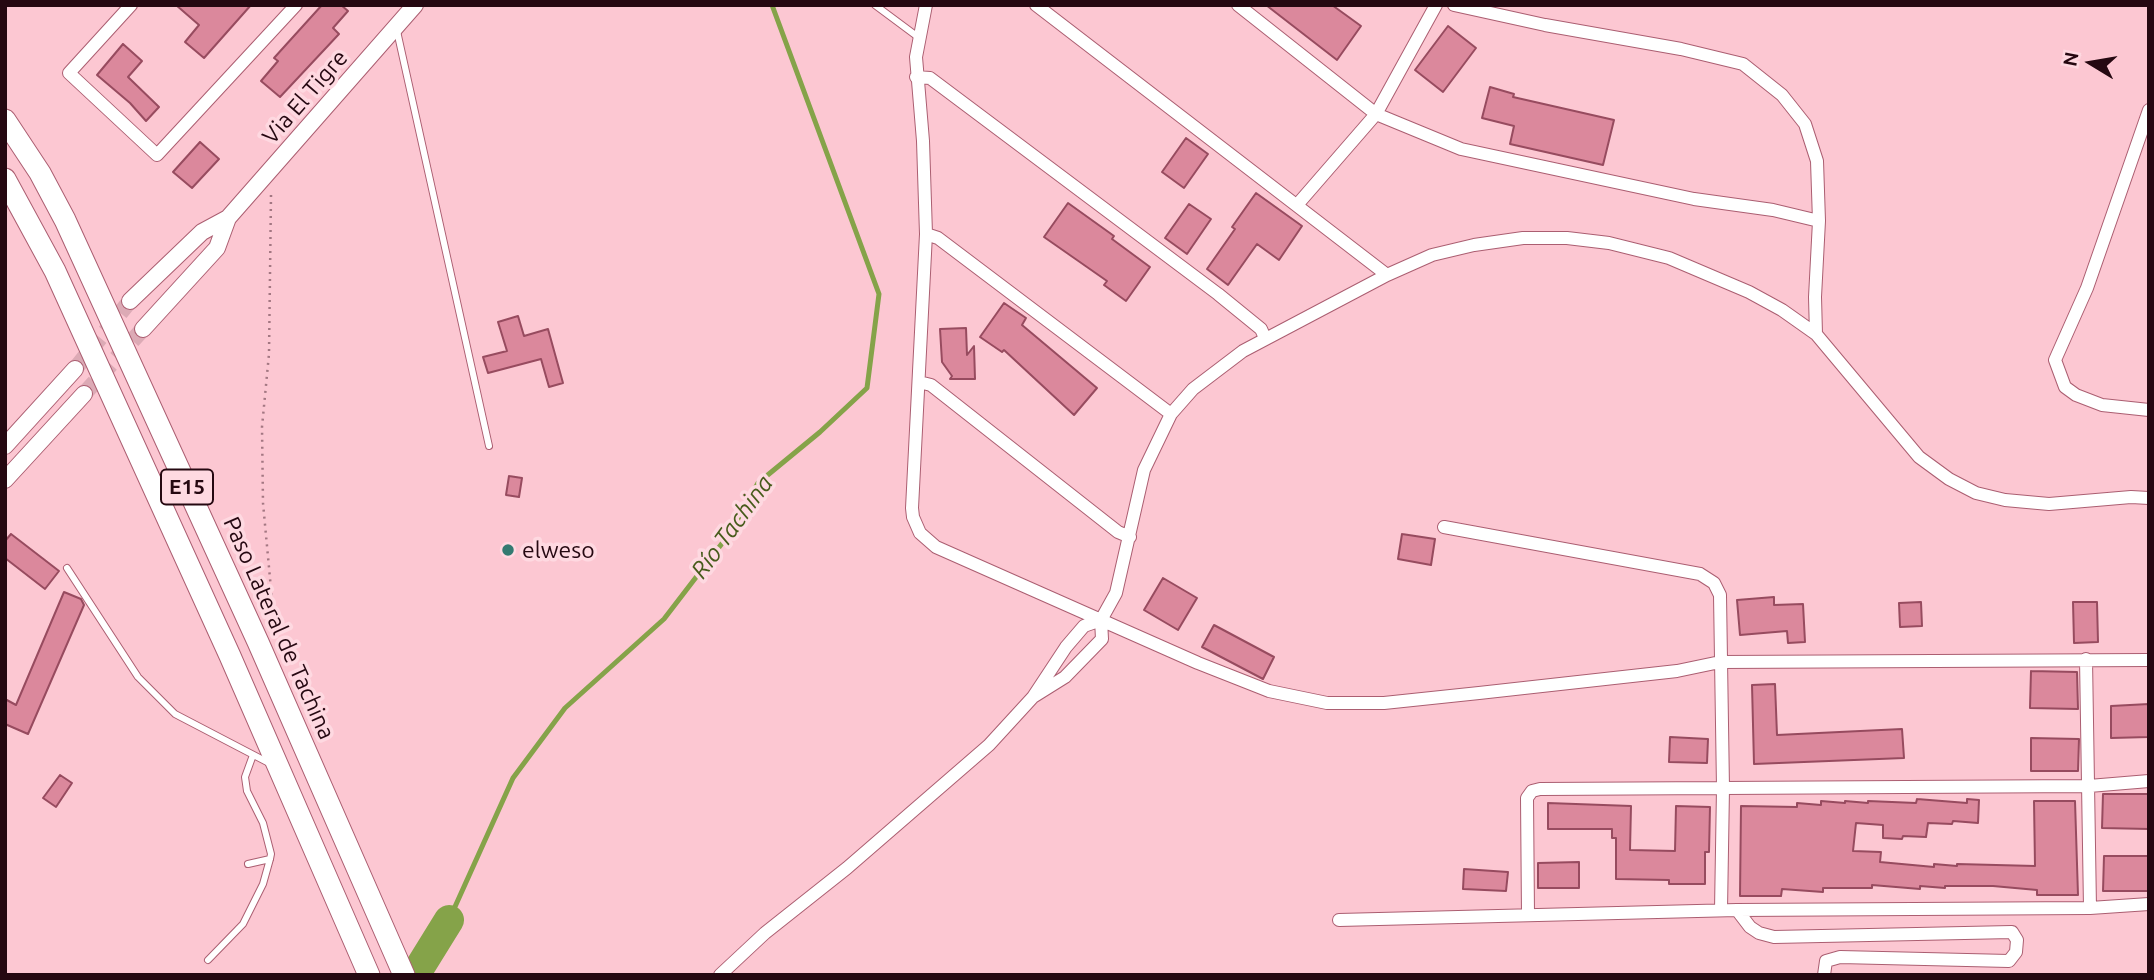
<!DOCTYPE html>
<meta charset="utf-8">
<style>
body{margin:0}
#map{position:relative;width:2154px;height:980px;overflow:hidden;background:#fcc7d2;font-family:Ubuntu,sans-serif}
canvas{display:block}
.frame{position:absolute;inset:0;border:7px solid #250811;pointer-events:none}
.north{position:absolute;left:2056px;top:28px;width:70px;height:70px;-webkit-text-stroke:5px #fed9e1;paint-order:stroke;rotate:281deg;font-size:19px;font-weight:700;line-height:28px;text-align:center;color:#250811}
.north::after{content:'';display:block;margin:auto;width:24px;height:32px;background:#250811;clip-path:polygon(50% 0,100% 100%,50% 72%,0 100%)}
</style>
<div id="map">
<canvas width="2154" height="980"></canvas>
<div class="frame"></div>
<div class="north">N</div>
</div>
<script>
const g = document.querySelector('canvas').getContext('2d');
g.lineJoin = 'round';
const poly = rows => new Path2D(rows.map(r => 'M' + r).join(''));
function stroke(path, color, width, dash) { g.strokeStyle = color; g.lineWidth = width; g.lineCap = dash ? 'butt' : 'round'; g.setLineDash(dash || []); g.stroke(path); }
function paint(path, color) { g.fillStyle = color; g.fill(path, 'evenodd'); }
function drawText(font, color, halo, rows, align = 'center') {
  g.font = font + ' Ubuntu,sans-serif'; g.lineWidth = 7; g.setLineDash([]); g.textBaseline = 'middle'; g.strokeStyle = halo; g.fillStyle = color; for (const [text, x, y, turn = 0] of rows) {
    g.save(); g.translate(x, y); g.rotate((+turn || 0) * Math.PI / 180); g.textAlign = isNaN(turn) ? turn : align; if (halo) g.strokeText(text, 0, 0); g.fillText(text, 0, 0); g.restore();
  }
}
stroke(poly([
 [449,920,513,778,565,708,664,619,730,533,758,483,820,432,867,388,879,294,772,5]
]), '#85a349', 5);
stroke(poly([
 [415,975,449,920]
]), '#85a349', 30);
const building = poly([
 [176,5,251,5,204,58,185,42,199,25,176,5],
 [322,5,341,5,348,11,333,28,339,34,280,97,261,81,278,61,274,58,322,5],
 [1266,5,1332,5,1361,26,1337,60,1266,5],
 [1448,26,1476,48,1443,92,1415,70,1448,26],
 [123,44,142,61,128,77,159,107,146,121,130,103,97,75,123,44],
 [1490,87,1514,94,1513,97,1614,120,1603,165,1510,144,1514,126,1482,118,1490,87],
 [1186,138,1208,154,1184,188,1162,172,1186,138],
 [200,142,219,159,192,188,173,172,200,142],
 [1256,193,1302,226,1279,260,1257,244,1228,285,1207,269,1235,229,1232,227,1256,193],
 [1068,203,1114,236,1112,239,1150,267,1126,301,1104,285,1107,281,1044,237,1068,203],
 [1189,204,1211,219,1187,254,1165,238,1189,204],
 [1004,303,1026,318,1022,325,1097,388,1074,415,1004,350,1002,352,980,337,1004,303],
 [518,316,524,336,548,329,563,383,549,387,541,359,488,373,483,357,507,351,498,322,518,316],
 [966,328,967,355,974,346,975,379,950,379,952,376,942,362,940,329,966,328],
 [509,476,522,478,519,497,506,495,509,476],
 [11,534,59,571,45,589,5,558,5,541,11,534],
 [1402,534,1435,539,1431,565,1398,559,1402,534],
 [1163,578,1197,598,1178,630,1144,610,1163,578],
 [64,592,81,599,84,605,28,734,5,724,5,699,16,705,64,592],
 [1774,597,1774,605,1803,604,1805,642,1788,643,1787,631,1740,635,1737,600,1774,597],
 [1921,602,1922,626,1900,627,1899,603,1921,602],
 [2073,602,2097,602,2098,642,2074,643,2073,602],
 [1214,625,1274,657,1263,679,1202,647,1214,625],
 [2031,671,2077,672,2078,709,2030,708,2031,671],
 [1775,684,1777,735,1902,729,1904,758,1754,764,1752,685,1775,684],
 [2149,704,2149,737,2111,738,2111,706,2149,704],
 [1670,737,1708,739,1707,763,1669,762,1670,737],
 [2031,738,2079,739,2078,771,2031,771,2031,738],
 [60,775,72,783,56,807,43,798,60,775],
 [2103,794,2149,794,2149,829,2102,828,2103,794],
 [1917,799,1967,803,1967,799,1979,800,1978,823,1953,821,1952,824,1928,823,1926,837,1903,836,1902,839,1883,838,1883,825,1856,823,1853,851,1881,852,1880,862,1934,867,1934,864,1957,866,1957,864,2035,866,2034,801,2075,801,2078,895,2037,895,2037,890,1993,886,1945,886,1945,888,1920,886,1920,889,1872,885,1872,888,1823,888,1823,892,1782,889,1781,896,1740,896,1741,806,1797,807,1797,803,1821,805,1821,801,1845,803,1845,801,1868,803,1868,801,1916,803,1917,799],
 [1548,803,1631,806,1630,850,1675,851,1676,806,1710,807,1709,852,1705,852,1705,884,1669,884,1669,880,1616,879,1616,838,1612,838,1612,829,1548,829,1548,803],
 [2104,856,2149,856,2149,891,2103,891,2104,856],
 [1579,862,1579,888,1538,888,1538,863,1579,862],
 [1464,869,1508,872,1506,891,1463,889,1464,869]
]);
paint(building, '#db889c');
stroke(building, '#974b5f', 2);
stroke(poly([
 [75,369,130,301],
 [84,394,143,329]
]), '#dcaab5', 16, [16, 8]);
const service = poly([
 [875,5,918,37],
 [397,31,489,446],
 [67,568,138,677,175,714,269,763],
 [248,864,270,859],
 [208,960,243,924,263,884,270,859,271,854,263,823,247,791,245,777,253,755]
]);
const minor = poly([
 [131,5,69,73,157,155,296,5],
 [926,5,916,57,923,141,926,234,912,508,913,517,920,533,936,547,1198,663,1269,691,1327,703,1384,703,1479,693,1677,671,1720,662,2149,660],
 [1036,5,1387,275],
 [1238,5,1376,114,1461,149,1694,199,1773,210,1819,221,1815,297,1816,334],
 [1454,5,1545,25,1681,49,1743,64,1782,95,1805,124,1817,161,1819,221],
 [916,77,930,78,1218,294,1261,329,1265,338],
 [2149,110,2087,288,2055,360,2065,387,2076,395,2102,405,2149,410],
 [1297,205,1376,114,1436,5],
 [926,234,938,238,1171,414],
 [919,382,931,385,1118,532,1130,537],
 [1444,527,1700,574,1714,583,1720,595,1723,788,1721,910],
 [2086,659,2090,908],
 [1033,697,1065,677,1102,639,1101,620,1116,593,1144,470,1171,414,1193,389,1243,351,1387,275,1432,255,1474,245,1523,238,1567,238,1609,243,1669,258,1749,292,1782,310,1816,334,1919,457,1949,479,1976,493,2005,500,2049,504,2131,497,2149,498],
 [1737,910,1750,927,1759,933,1774,937,2012,932,2017,940,2016,952,2009,961,1840,957,1826,961,1824,975],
 [1528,914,1527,798,1532,791,1540,789,2089,786,2149,781],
 [1339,920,1737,910,2090,908,2149,904],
 [720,975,765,933,847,868,989,745,1033,697,1066,647,1084,626,1101,620]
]);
const tertiary = poly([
 [130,301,202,232,228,218,415,5],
 [143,329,217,248,228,218],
 [5,446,75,369],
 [5,480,84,394]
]);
const trunk = poly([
 [5,120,40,173,65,220,258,642,404,975],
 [5,179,55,271,230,656,369,975]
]);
stroke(service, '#ab5e71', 8);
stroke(minor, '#ab5e71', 14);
stroke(tertiary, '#ab5e71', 18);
stroke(trunk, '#ab5e71', 23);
stroke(poly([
 [271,195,269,354,262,427,263,503,275,632]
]), '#a37782', 2.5, [2, 5]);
stroke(service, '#fff', 6);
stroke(minor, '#fff', 12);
stroke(tertiary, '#fff', 16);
stroke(trunk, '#fff', 21);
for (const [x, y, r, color] of [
 [508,550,7,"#337a71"]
]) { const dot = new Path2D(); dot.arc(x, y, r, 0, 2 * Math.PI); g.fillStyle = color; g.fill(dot); stroke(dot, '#fed9e1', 2.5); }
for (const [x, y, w] of [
 [187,487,52]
]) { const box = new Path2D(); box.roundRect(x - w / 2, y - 17.5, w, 35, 5); g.fillStyle = '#fed9e1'; g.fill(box); stroke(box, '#250811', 2); }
drawText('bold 21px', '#250811', null, [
 ["E15",187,487]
]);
drawText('23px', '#250811', '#fed9e1', [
 ["Via El Tigre",305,97,-49],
 ["Paso Lateral de Tachina",279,628,66]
]);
drawText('23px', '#250811', '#fed9e1', [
 ["elweso",522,550]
], 'left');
drawText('italic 24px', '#475b1b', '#fed9e1', [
 ["Río Tachina",732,527,-54]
]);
</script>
